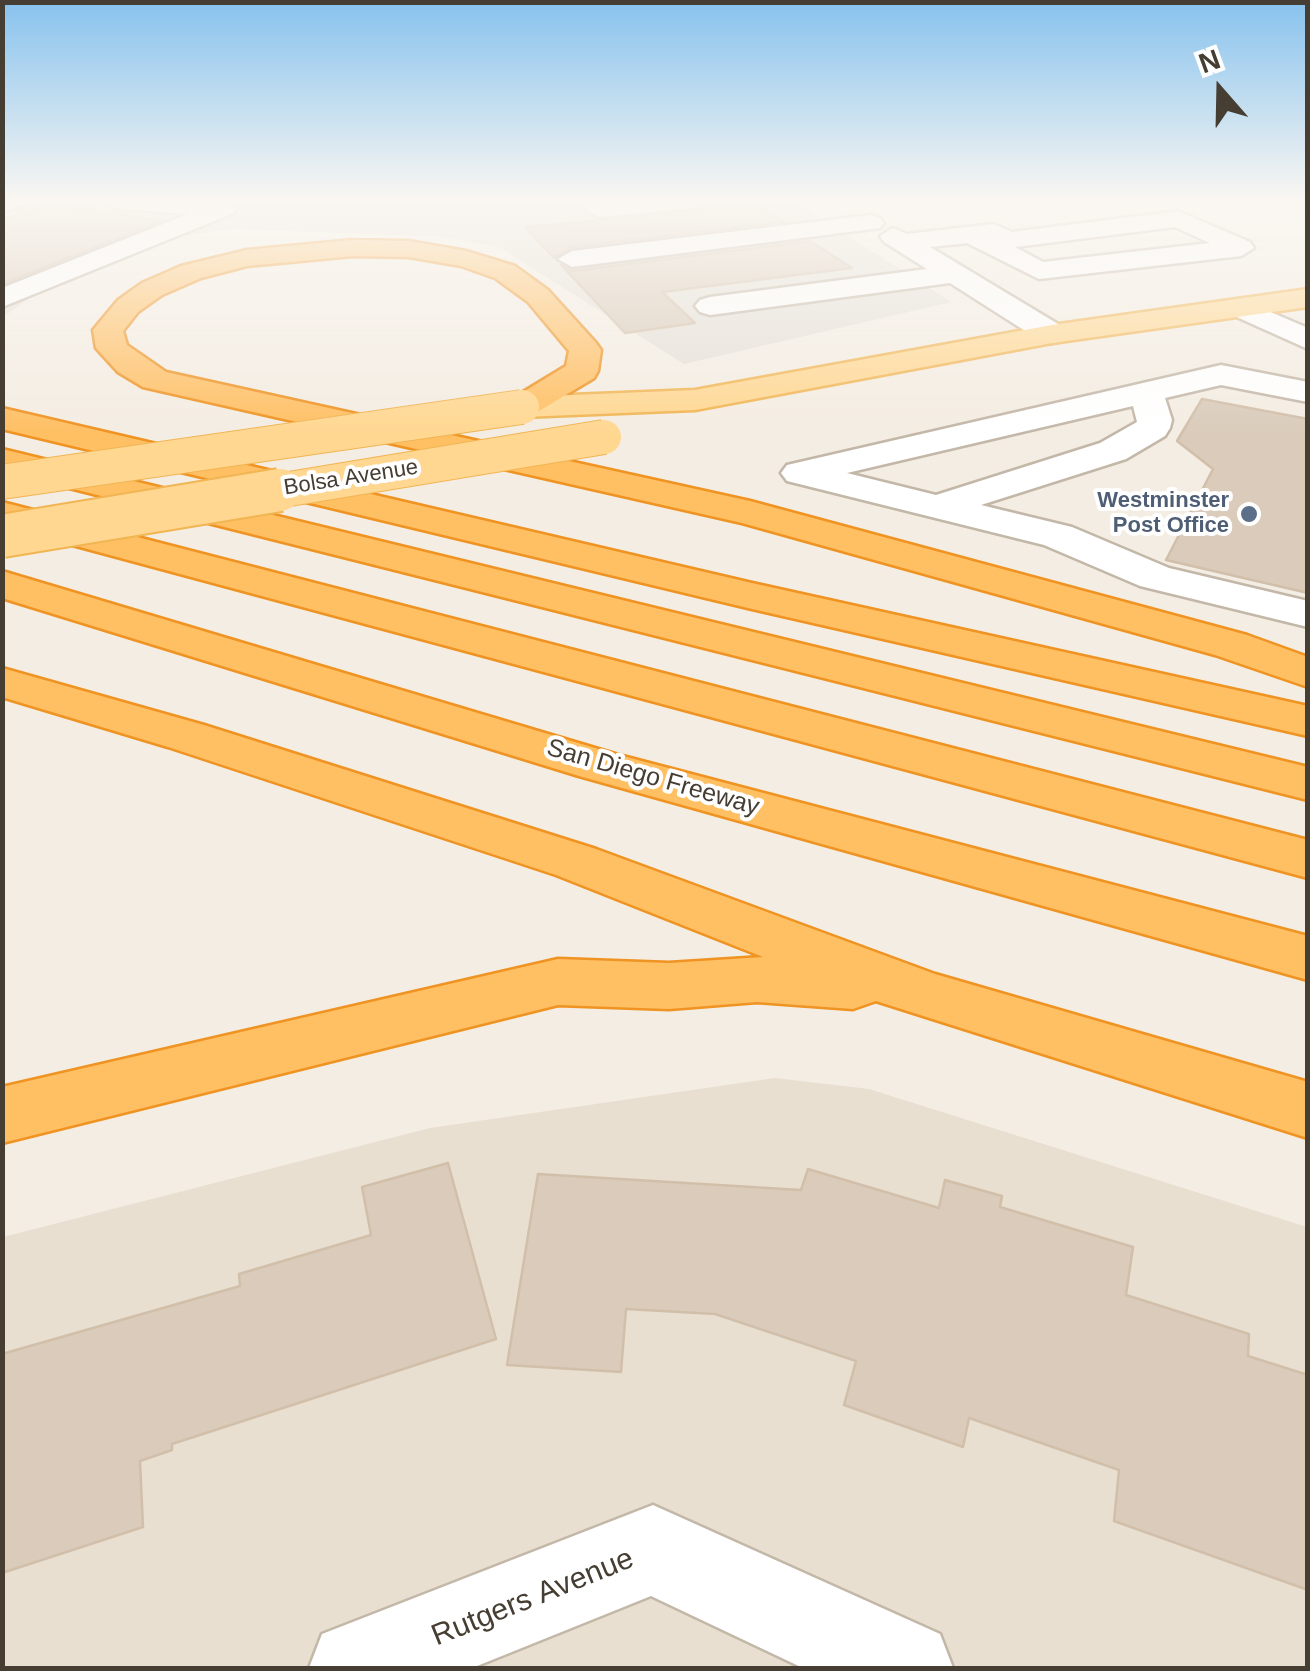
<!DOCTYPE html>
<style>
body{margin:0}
#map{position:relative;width:1310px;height:1671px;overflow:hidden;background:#f4ede3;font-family:Helvetica,sans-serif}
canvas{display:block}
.frame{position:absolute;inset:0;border:5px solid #463d33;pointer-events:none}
.north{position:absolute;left:1170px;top:40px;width:100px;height:100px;-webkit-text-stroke:8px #fff;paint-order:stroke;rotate:340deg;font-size:28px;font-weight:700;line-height:40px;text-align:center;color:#463d33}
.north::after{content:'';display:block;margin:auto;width:35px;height:45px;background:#463d33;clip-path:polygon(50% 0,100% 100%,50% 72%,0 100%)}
</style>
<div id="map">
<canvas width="1310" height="1671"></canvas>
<div class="frame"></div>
<div class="north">N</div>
</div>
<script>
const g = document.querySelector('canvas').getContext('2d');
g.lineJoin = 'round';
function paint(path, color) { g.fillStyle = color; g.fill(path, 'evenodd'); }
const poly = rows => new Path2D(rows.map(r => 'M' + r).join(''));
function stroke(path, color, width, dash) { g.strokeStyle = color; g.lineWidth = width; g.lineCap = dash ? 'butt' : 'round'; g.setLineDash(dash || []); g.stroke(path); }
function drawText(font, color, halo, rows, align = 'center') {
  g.font = font + ' Helvetica,sans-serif'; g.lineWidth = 8; g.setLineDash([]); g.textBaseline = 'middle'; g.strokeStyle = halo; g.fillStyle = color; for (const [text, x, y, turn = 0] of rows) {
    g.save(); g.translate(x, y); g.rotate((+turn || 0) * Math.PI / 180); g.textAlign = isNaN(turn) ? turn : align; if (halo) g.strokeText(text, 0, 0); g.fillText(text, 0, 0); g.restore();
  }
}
paint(poly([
 [775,1078,869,1089,1307,1227,1307,1668,3,1668,3,1237,430,1128]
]), '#e8dfd0');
paint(poly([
 [3,201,795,201,951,302,684,364,499,247,442,237,236,229,194,234,152,245,39,291,3,317]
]), '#e5dfd8');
const building = poly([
 [753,202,783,222,572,247,554,258,525,227,695,212,704,207,753,202],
 [50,203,161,221,2,284,2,220,50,203],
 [810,241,852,268,662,292,695,323,625,333,561,265,572,271,810,241],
 [1202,399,1308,419,1308,593,1166,560,1213,469,1177,441,1202,399],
 [448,1163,496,1339,172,1444,172,1450,140,1461,143,1527,2,1573,2,1354,240,1286,239,1274,371,1235,362,1187,448,1163],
 [808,1169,939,1208,945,1180,1002,1196,1000,1207,1133,1247,1126,1295,1249,1334,1248,1356,1308,1375,1308,1590,1114,1521,1119,1470,969,1418,963,1447,844,1405,856,1361,715,1314,626,1309,621,1372,507,1365,538,1174,801,1190,808,1169]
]);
paint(building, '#dacbba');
stroke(building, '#d2bfaa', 2.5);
const minor = poly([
 [2,201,26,201,23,206,2,211,2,201],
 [103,201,225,201,237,208,234,213,2,307,2,288,188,214,115,208,103,201],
 [621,201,707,201,695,208,599,217,587,210,590,205,621,201],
 [1178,211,1250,242,1254,248,1241,256,1039,279,967,243,930,247,1063,327,1067,334,1063,341,1052,343,1041,341,950,283,710,315,700,312,695,306,700,300,710,297,927,269,884,242,880,236,893,228,907,234,993,224,1012,232,1178,211],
 [1175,227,1210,243,1043,262,1015,247,1175,227],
 [871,215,880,218,884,223,880,228,572,267,558,259,572,251,871,215],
 [1240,299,1308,328,1308,349,1230,314,1225,308,1230,302,1240,299],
 [1221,365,1308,382,1308,402,1221,385,1165,398,1172,420,1170,428,1165,436,1126,459,981,505,1072,527,1169,568,1308,601,1308,627,1140,586,1044,545,787,481,781,473,787,465,800,462,1221,365],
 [1133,406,1137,422,1100,443,936,495,847,473,1133,406],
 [653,1505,940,1634,953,1668,803,1668,651,1596,472,1668,309,1668,322,1634,653,1505]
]);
const major = poly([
 [1308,289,1308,307,1052,343,695,410,522,417,510,414,505,407,510,400,522,397,695,390,1052,325,1308,289]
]);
const highway = poly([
 [353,240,409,241,466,251,515,266,548,290,596,343,601,350,598,371,594,378,534,414,522,417,510,414,505,407,510,400,566,366,569,351,528,302,495,278,461,266,409,257,353,256,247,266,201,278,162,295,138,312,123,331,127,345,166,372,750,501,1247,635,1308,657,1308,687,1215,655,742,523,143,387,118,372,96,348,93,330,118,300,142,283,181,266,247,250,353,240],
 [2,408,752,583,1308,706,1308,736,752,609,2,429,2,408],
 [2,449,1308,767,1308,800,2,471,2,449],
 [2,502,1308,840,1308,878,2,526,2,502],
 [2,571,615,754,1308,936,1308,980,579,776,2,598,2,571],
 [2,668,204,725,596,849,935,974,1308,1082,1308,1138,876,1001,853,1009,757,1002,669,1009,558,1005,2,1143,2,1087,558,959,669,963,763,957,556,875,168,747,2,697,2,668]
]);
stroke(minor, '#c3b7a8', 5);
stroke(major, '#f1b554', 5);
stroke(highway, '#ef9322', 5);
paint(minor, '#fff');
paint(major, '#ffd791');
paint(highway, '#ffbf63');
const majorBridgeFar1 = poly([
 [2,482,522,407],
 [265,493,604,437]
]);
const majorBridge = poly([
 [2,536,280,490]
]);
stroke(majorBridgeFar1, '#f1b554', 36, []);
stroke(majorBridge, '#f1b554', 46, []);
stroke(majorBridgeFar1, '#ffd791', 34);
stroke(majorBridge, '#ffd791', 42);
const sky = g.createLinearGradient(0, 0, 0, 434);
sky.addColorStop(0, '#87c2ee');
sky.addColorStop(0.46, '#faf7f2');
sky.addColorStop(1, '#faf7f200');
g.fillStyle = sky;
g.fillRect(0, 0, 1310, 434);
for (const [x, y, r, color] of [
 [1249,514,10,"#5c6f8a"]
]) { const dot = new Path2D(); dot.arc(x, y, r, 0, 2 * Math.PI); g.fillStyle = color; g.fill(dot); stroke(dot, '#fff', 4); }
drawText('22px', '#463d33', '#fff', [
 ["Bolsa Avenue",351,478,-9]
]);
drawText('bold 22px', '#4e5e75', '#fff', [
 ["Westminster",1229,501],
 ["Post Office",1229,526]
], 'right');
drawText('25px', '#463d33', '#fff', [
 ["San Diego Freeway",653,778,16]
]);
drawText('30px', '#463d33', '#fff', [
 ["Rutgers Avenue",533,1598,-22]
]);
</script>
